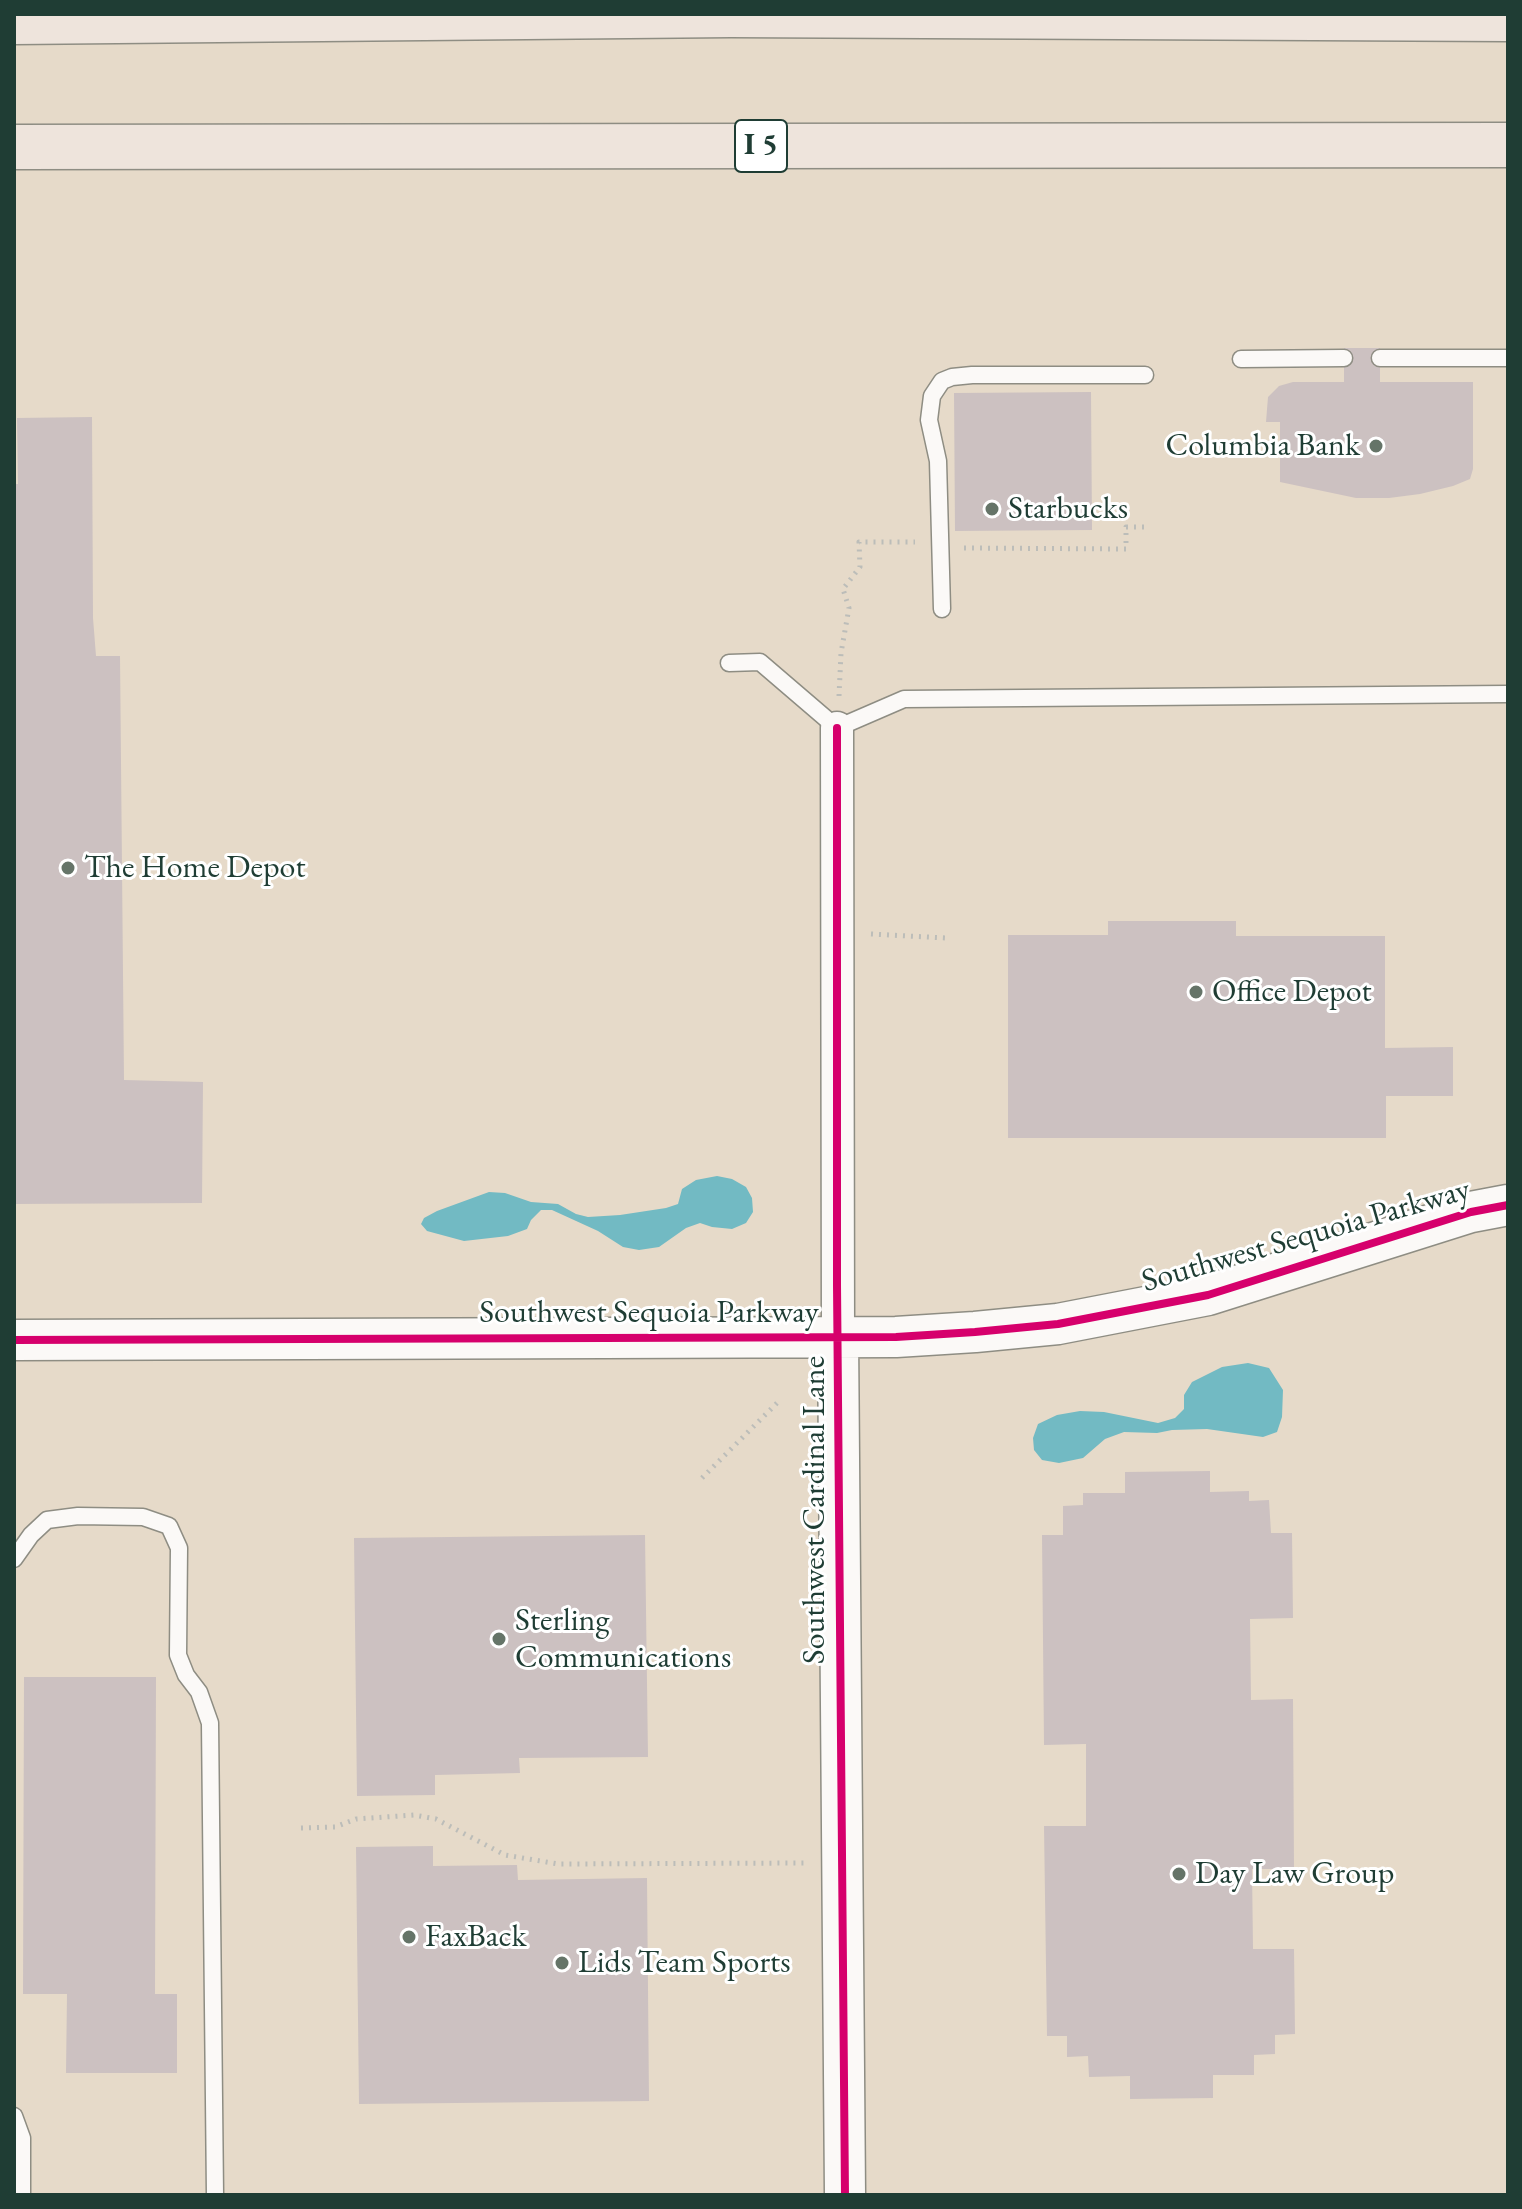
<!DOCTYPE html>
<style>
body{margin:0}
#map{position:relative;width:1522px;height:2209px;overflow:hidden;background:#e6dac9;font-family:"EB Garamond",serif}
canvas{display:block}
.frame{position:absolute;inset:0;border:16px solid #1f3d34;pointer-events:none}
</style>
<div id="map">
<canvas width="1522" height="2209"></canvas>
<div class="frame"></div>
</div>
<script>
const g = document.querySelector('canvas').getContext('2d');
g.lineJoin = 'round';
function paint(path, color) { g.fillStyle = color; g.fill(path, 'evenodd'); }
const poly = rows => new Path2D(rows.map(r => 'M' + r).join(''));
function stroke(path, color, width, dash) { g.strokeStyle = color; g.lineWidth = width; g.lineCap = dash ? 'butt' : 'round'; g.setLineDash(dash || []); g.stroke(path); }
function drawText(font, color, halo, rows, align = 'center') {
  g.font = font + ' "EB Garamond",serif'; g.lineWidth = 6; g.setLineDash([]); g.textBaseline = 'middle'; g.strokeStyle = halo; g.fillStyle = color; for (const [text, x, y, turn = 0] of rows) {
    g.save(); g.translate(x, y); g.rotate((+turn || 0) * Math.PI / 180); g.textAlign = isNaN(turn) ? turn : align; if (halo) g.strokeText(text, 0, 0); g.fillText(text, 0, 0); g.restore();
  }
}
paint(poly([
 [717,1176,732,1179,746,1187,752,1198,753,1212,746,1223,732,1229,712,1227,700,1223,686,1228,659,1247,639,1250,623,1247,598,1231,552,1210,541,1210,531,1220,527,1229,508,1236,464,1241,427,1231,421,1224,424,1218,437,1211,489,1192,505,1193,531,1202,558,1204,576,1214,588,1217,620,1215,666,1208,678,1204,682,1189,696,1180],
 [1248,1363,1269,1368,1283,1390,1282,1417,1277,1432,1263,1437,1207,1429,1172,1430,1157,1433,1124,1432,1105,1439,1083,1458,1059,1463,1042,1460,1034,1450,1033,1438,1038,1424,1057,1415,1080,1411,1104,1412,1158,1423,1175,1418,1184,1409,1184,1395,1192,1382,1222,1367]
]), '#72bac3');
paint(poly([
 [1344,348,1380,348,1380,382,1473,382,1473,469,1470,479,1453,486,1420,494,1389,498,1356,498,1280,482,1280,422,1266,422,1268,397,1279,386,1293,382,1344,382],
 [1091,392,1092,530,955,531,954,393],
 [92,417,93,618,96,656,120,656,124,1080,203,1082,202,1203,14,1204,14,484,18,484,17,418],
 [1108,921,1236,921,1236,936,1385,936,1385,1048,1453,1047,1453,1096,1386,1096,1386,1138,1008,1138,1008,935,1108,935],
 [1210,1471,1210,1492,1249,1491,1249,1501,1269,1500,1271,1533,1292,1533,1293,1618,1250,1619,1251,1700,1293,1699,1294,1869,1252,1869,1253,1949,1294,1949,1295,2034,1275,2035,1275,2054,1254,2055,1254,2075,1213,2075,1213,2098,1130,2099,1130,2076,1089,2077,1088,2056,1067,2057,1067,2036,1047,2036,1044,1826,1086,1826,1086,1744,1044,1745,1042,1535,1063,1535,1063,1506,1083,1505,1083,1493,1125,1493,1125,1472],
 [645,1535,648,1757,519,1758,520,1773,435,1775,435,1795,357,1796,354,1538],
 [24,1677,156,1677,155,1994,177,1994,177,2073,66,2073,67,1994,23,1994],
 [433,1846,433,1866,517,1865,518,1880,647,1878,649,2101,359,2104,356,1847]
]), '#ccc1c1');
const service = poly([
 [1380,358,1508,358],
 [1241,359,1344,358],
 [942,609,938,461,929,420,932,396,942,381,952,377,972,375,1145,375],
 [729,663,760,662,837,728,904,699,1508,694],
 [14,1559,31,1535,47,1520,78,1516,143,1517,169,1526,179,1548,178,1655,186,1675,199,1692,210,1723,215,2195],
 [14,2116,22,2138,22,2195]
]);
const minor = poly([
 [837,728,838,1336]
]);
const tertiary = poly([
 [838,1336,845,2195],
 [14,1340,896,1337,975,1332,1058,1324,1208,1295,1471,1212,1508,1205]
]);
const motorway = poly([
 [14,22,731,15,1508,19],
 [14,147,1508,145]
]);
stroke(service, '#8e8d83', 19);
stroke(minor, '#8e8d83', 35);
stroke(tertiary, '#8e8d83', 43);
stroke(motorway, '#8e8d83', 47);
stroke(poly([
 [964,548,1126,549,1126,527,1145,527],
 [839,696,841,653,849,608,843,589,860,567,859,542,915,542],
 [871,934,946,938],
 [702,1478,780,1400],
 [301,1828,335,1827,356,1819,414,1815,436,1819,505,1855,558,1864,805,1863]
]), '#bcbdb9', 5, [2, 6]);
stroke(service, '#fbf9f7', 16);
stroke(minor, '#fbf9f7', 32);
stroke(tertiary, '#fbf9f7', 40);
stroke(motorway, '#eee4dc', 44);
stroke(poly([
 [837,728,837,1285,845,2195],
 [14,1340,896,1337,975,1332,1058,1324,1208,1295,1471,1212,1508,1205]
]), '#d6006c', 8);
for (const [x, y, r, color] of [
 [1376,446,8,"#657468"],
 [992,509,8,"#657468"],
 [68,868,8,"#657468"],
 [1196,992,8,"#657468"],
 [499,1639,8,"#657468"],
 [1179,1874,8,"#657468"],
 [409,1937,8,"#657468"],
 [562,1963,8,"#657468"]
]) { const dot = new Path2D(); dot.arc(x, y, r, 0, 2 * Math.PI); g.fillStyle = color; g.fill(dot); stroke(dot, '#fff', 3); }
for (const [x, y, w] of [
 [761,146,52]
]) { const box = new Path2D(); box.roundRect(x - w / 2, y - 26, w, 52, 6); g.fillStyle = '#fff'; g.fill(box); stroke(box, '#1f3d34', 2); }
drawText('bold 30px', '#1f3d34', null, [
 ["I 5",761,146]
]);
drawText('32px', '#1f3d34', '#fff', [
 ["Columbia Bank",1360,446,"right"],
 ["Starbucks",1008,509],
 ["The Home Depot",84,868],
 ["Office Depot",1212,992],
 ["Sterling",515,1621],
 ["Communications",515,1658],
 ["Day Law Group",1195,1874],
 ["FaxBack",425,1937],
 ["Lids Team Sports",578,1963]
], 'left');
drawText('32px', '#1f3d34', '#fff', [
 ["Southwest Sequoia Parkway",1306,1236,-16],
 ["Southwest Sequoia Parkway",649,1313],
 ["Southwest Cardinal Lane",815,1510,-90]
]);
</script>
